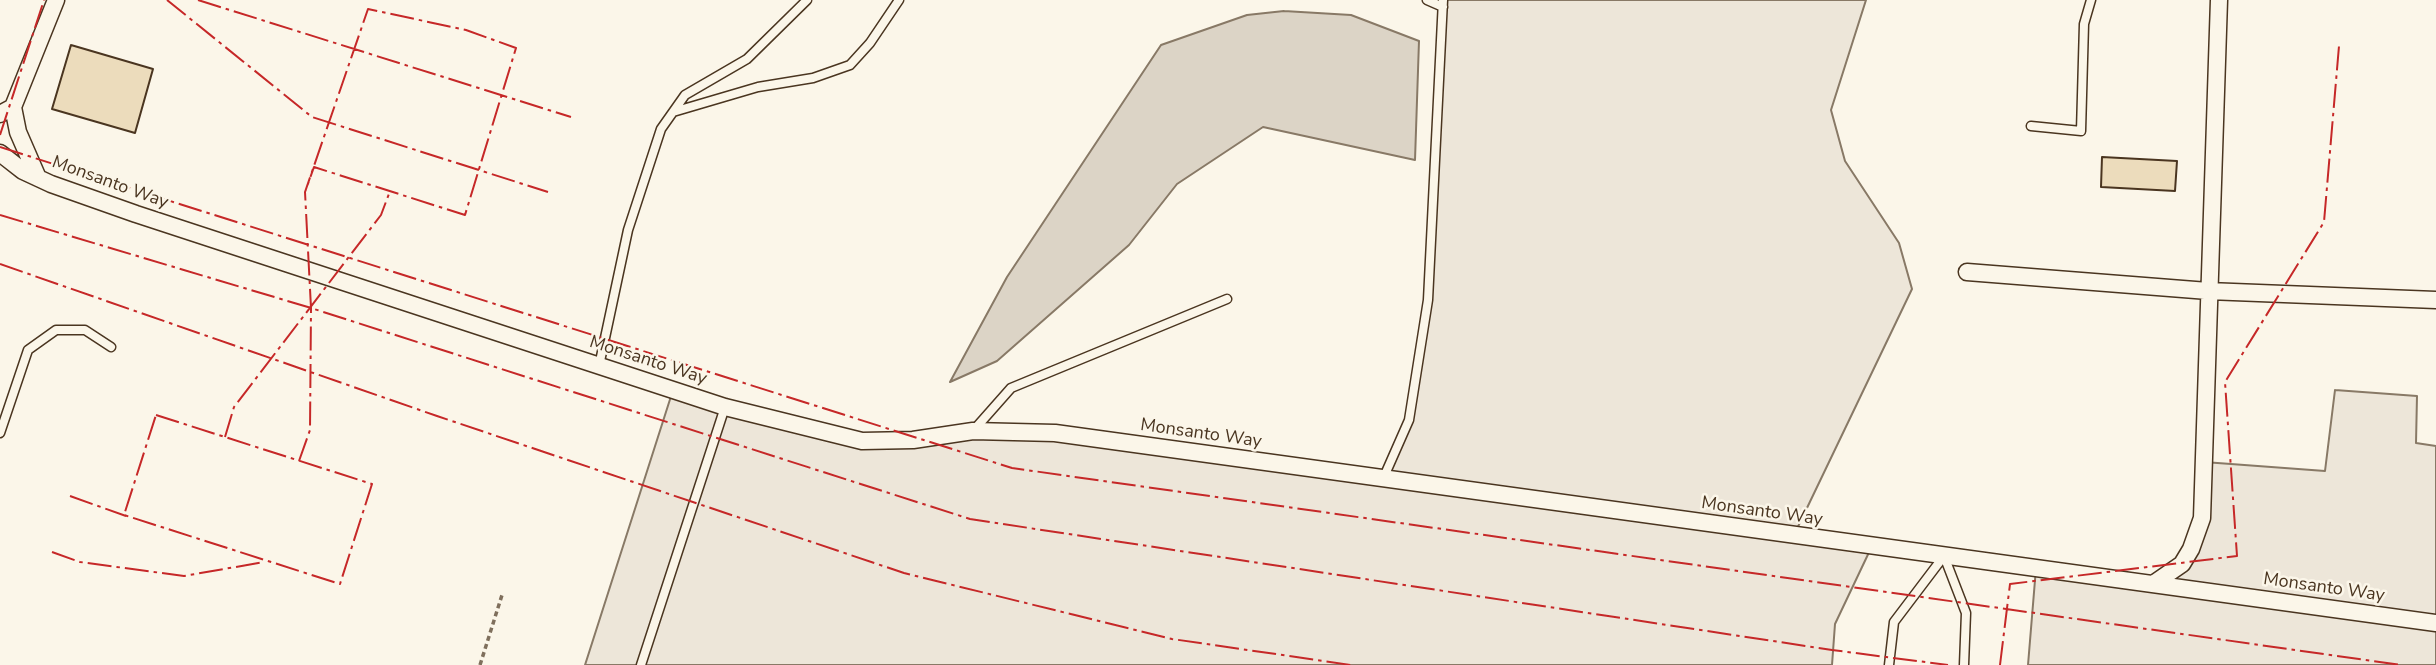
<!DOCTYPE html>
<style>
body{margin:0}
canvas{display:block;background:#fbf6e9}
</style>
<canvas width="2436" height="665"></canvas>
<script>
const g = document.querySelector('canvas').getContext('2d');
g.lineJoin = 'round';
function paint(path, color) { g.fillStyle = color; g.fill(path, 'evenodd'); }
const poly = rows => new Path2D(rows.map(r => 'M' + r).join(''));
function stroke(path, color, width, dash) { g.strokeStyle = color; g.lineWidth = width; g.lineCap = dash ? 'butt' : 'round'; g.setLineDash(dash || []); g.stroke(path); }
function drawText(font, color, halo, rows, align = 'center') {
  g.font = font + ' "Nunito Sans",sans-serif'; g.lineWidth = 5; g.setLineDash([]); g.textBaseline = 'middle'; g.strokeStyle = halo; g.fillStyle = color; for (const [text, x, y, turn = 0] of rows) {
    g.save(); g.translate(x, y); g.rotate((+turn || 0) * Math.PI / 180); g.textAlign = isNaN(turn) ? turn : align; if (halo) g.strokeText(text, 0, 0); g.fillText(text, 0, 0); g.restore();
  }
}
const green = poly([
 [1443,0,1866,0,1831,110,1845,161,1899,243,1912,289,1794,535,1872,546,1835,624,1832,665,585,665,673,390,862,441,973,431,1383,479,1409,420,1428,300,1443,0],
 [2335,390,2417,396,2416,443,2436,446,2436,665,2028,665,2036,568,2153,584,2191,549,2204,462,2325,471,2335,390]
]);
paint(green, '#ede6d9');
stroke(green, '#887966', 2);
const water = poly([
 [1284,11,1351,15,1419,41,1415,160,1263,127,1177,184,1129,245,997,361,950,382,1007,277,1161,45,1247,15,1284,11]
]);
paint(water, '#dcd4c6');
stroke(water, '#887966', 2);
const building = poly([
 [71,45,153,69,135,133,52,109,71,45],
 [2102,157,2177,161,2175,191,2101,187,2102,157]
]);
paint(building, '#ecdcbc');
stroke(building, '#4a3520', 2);
const lane = poly([
 [807,0,747,59,685,95,673,112,758,87,813,78,850,65,870,43,899,0],
 [1427,0,1443,7],
 [2031,126,2081,131,2084,24,2091,0],
 [599,366,628,230,661,129,673,112],
 [973,431,1011,388,1227,299],
 [0,433,28,350,56,330,85,330,111,347],
 [1383,479,1409,420,1428,300,1443,0],
 [641,665,725,407],
 [1889,665,1894,622,1944,556,1966,613,1964,665]
]);
const street = poly([
 [13,107,56,0],
 [0,114,13,107,18,132,38,178],
 [0,153,23,171,51,184,136,214,725,407,862,441,913,440,973,431,1055,433,2436,623],
 [1967,272,2208,291,2436,300],
 [2153,584,2182,564,2191,549,2202,518,2219,0]
]);
stroke(lane, '#4a3520', 11);
stroke(street, '#4a3520', 19);
stroke(poly([
 [480,665,502,595]
]), '#7f6f5c', 3.5, [5, 3.5]);
stroke(lane, '#fbf6e9', 8);
stroke(street, '#fbf6e9', 16);
stroke(poly([
 [167,0,312,117,548,192],
 [198,0,571,117],
 [0,135,44,0],
 [0,147,1012,468,2401,665],
 [0,215,311,308,970,519,1832,650,1948,665],
 [0,264,437,416,904,573,1172,639,1351,665],
 [156,415,372,484,340,584,124,515,156,415],
 [225,437,234,407,381,215,390,191],
 [299,461,310,430,311,308,305,192,368,9,466,30,516,48,465,215,314,167,305,192],
 [70,496,126,516],
 [52,552,80,562,184,576,264,562],
 [2000,665,2010,584,2237,556,2225,382,2324,222,2339,46]
]), '#c62828', 2, [24, 5, 3.5, 5]);
drawText('18px', '#4a3520', '#fbf6e9', [
 ["Monsanto Way",110,183,20],
 ["Monsanto Way",648,361,18],
 ["Monsanto Way",1201,434,8],
 ["Monsanto Way",1762,512,8],
 ["Monsanto Way",2324,588,8]
]);
</script>
